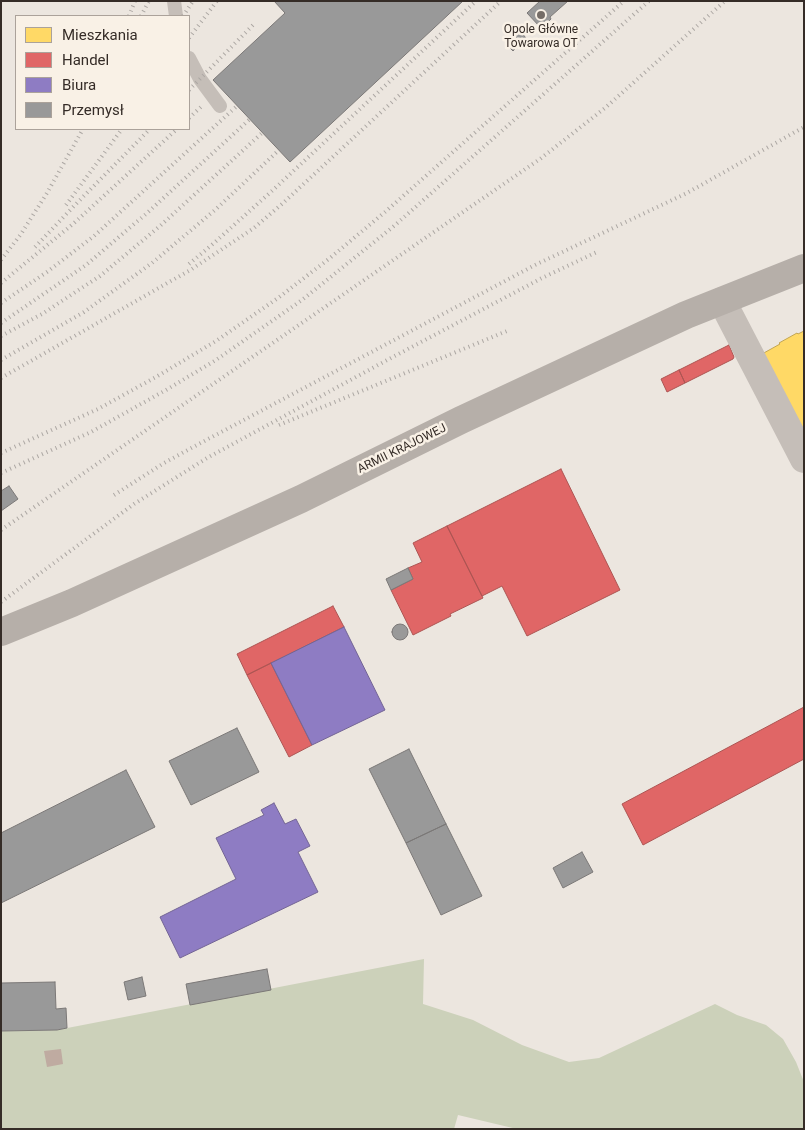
<!DOCTYPE html>
<meta charset="utf-8">
<style>
body{margin:0}
#map{position:relative;width:805px;height:1130px;overflow:hidden;background:#ece6df;font-family:Roboto,sans-serif}
canvas{display:block}
.frame{position:absolute;inset:0;border:2px solid #352c27;pointer-events:none}
.legend{position:absolute;left:15px;top:15px;width:175px;height:115px;box-sizing:border-box;background:#f9f1e6;border:1px solid #aba29a;margin:0;padding:6px 9px;list-style:none;font-size:15px;color:#352c27}
.legend li{display:flex;align-items:center;gap:10px;height:25px}
.legend b{width:25px;border:1px solid #aba29a}
</style>
<div id="map">
<canvas width="805" height="1130"></canvas>
<div class="frame"></div>
<ul class="legend">
<li><b style="height:14px;background:#ffd966"></b>Mieszkania</li>
<li><b style="height:14px;background:#e06666"></b>Handel</li>
<li><b style="height:14px;background:#8e7cc3"></b>Biura</li>
<li><b style="height:14px;background:#999"></b>Przemysł</li>
</ul>
</div>
<script>
const g = document.querySelector('canvas').getContext('2d');
g.lineJoin = 'round';
function paint(path, color) { g.fillStyle = color; g.fill(path, 'evenodd'); }
const poly = rows => new Path2D(rows.map(r => 'M' + r).join(''));
function stroke(path, color, width, dash) { g.strokeStyle = color; g.lineWidth = width; g.lineCap = dash ? 'butt' : 'round'; g.setLineDash(dash || []); g.stroke(path); }
function drawText(font, color, halo, rows, align = 'center') {
  g.font = font + ' Roboto,sans-serif'; g.lineWidth = 5; g.setLineDash([]); g.textBaseline = 'middle'; g.strokeStyle = halo; g.fillStyle = color; for (const [text, x, y, turn = 0] of rows) {
    g.save(); g.translate(x, y); g.rotate((+turn || 0) * Math.PI / 180); g.textAlign = isNaN(turn) ? turn : align; if (halo) g.strokeText(text, 0, 0); g.fillText(text, 0, 0); g.restore();
  }
}
paint(poly([
 [424,959,423,1004,473,1020,522,1045,569,1062,599,1058,715,1004,737,1015,766,1025,783,1039,796,1062,804,1082,804,1129,517,1129,458,1115,454,1129,1,1129,1,1031,57,1030]
]), '#ccd1ba');
const homes = poly([
 [804,331,804,433,762,354,780,344,779,343,797,333,798,334,804,331]
]);
paint(homes, '#ffd966');
stroke(homes, '#c2a553', 1);
const shops = poly([
 [729,345,734,357,733,359,685,383,679,370,729,345],
 [679,370,685,383,667,392,661,379,679,370],
 [561,469,620,590,527,636,502,586,482,596,447,526,561,469],
 [447,526,483,598,450,614,451,616,413,635,391,590,413,579,408,568,422,562,413,543,447,526],
 [333,606,344,627,247,675,237,654,333,606],
 [271,663,312,745,289,757,247,675,271,663],
 [804,707,804,759,643,845,622,804,804,707]
]);
paint(shops, '#e06666');
stroke(shops, '#ad5553', 1);
const offices = poly([
 [344,627,385,710,312,745,271,663,344,627],
 [274,803,285,824,296,819,310,846,298,852,318,892,180,958,160,917,236,879,216,838,264,815,261,810,274,803]
]);
paint(offices, '#8e7cc3');
stroke(offices, '#736494', 1);
const industry = poly([
 [274,1,463,1,290,162,213,80,285,13,274,1],
 [540,1,568,1,550,17,551,19,544,26,542,24,540,27,527,13,540,1],
 [519,30,526,38,513,51,505,43,519,30],
 [9,486,18,499,1,511,1,491,9,486],
 [408,568,413,579,391,590,386,579,408,568],
 '392 632a8 8 0 1 1 16 0a8 8 0 1 1-16 0Z',
 [237,728,259,772,191,805,169,761,237,728],
 [409,749,446,824,406,843,369,769,409,749],
 [126,770,155,827,1,903,1,833,126,770],
 [446,824,482,896,441,915,406,843,446,824],
 [582,852,593,872,563,888,553,868,582,852],
 [267,969,271,990,190,1005,186,984,267,969],
 [142,977,146,996,128,1000,124,982,142,977],
 [55,982,56,1009,66,1008,67,1028,57,1030,1,1031,1,983,55,982]
]);
paint(industry, '#999');
stroke(industry, '#7b7877', 1);
paint(poly([
 [61,1049,63,1064,47,1067,44,1051]
]), '#bfaba1');
stroke(poly([
 [174,1,176,16],
 [189,58,200,79,220,106]
]), '#c5beb8', 14);
stroke(poly([
 [722,301,804,459]
]), '#c5beb8', 28);
stroke(poly([
 [1,632,72,603,301,499,461,420,686,315,804,268]
]), '#b6afa9', 28);
stroke(poly([
 [129,16,135,1],
 [141,16,149,1],
 [183,16,193,1],
 [189,38,217,1],
 [189,90,254,24],
 [189,118,203,105],
 [66,205,122,129],
 [35,247,75,205,150,129],
 [1,260,21,234,47,193,83,129],
 [189,264,214,243,273,190,476,1],
 [1,283,73,224,177,129],
 [1,303,47,272,94,236,237,106],
 [1,323,86,265,146,214,250,119],
 [1,336,42,314,100,276,160,226,262,133],
 [1,360,84,312,152,263,215,210,279,150],
 [1,378,192,269,254,228,282,204,501,1],
 [279,425,507,331],
 [1,453,98,409,156,377,216,341,278,298,330,258,385,212,624,1],
 [1,473,91,432,166,390,216,360,302,300,394,226,649,1],
 [114,495,164,463,195,446,535,265,687,193,804,127],
 [1,530,540,159,605,108,725,1],
 [1,602,134,504,207,458,391,358,542,278,599,251]
]), '#aca7a3', 4, [1, 4]);
for (const [x, y, r, color] of [
 [541,15,5,"#756d67"]
]) { const dot = new Path2D(); dot.arc(x, y, r, 0, 2 * Math.PI); g.fillStyle = color; g.fill(dot); stroke(dot, '#f9f1e6', 2); }
drawText('12px', '#352c27', '#f9f1e6', [
 ["Opole Główne",541,30],
 ["Towarowa OT",541,44]
]);
drawText('12px', '#352c27', '#f9f1e6', [
 ["ARMII KRAJOWEJ",402,449,-26]
]);
</script>
